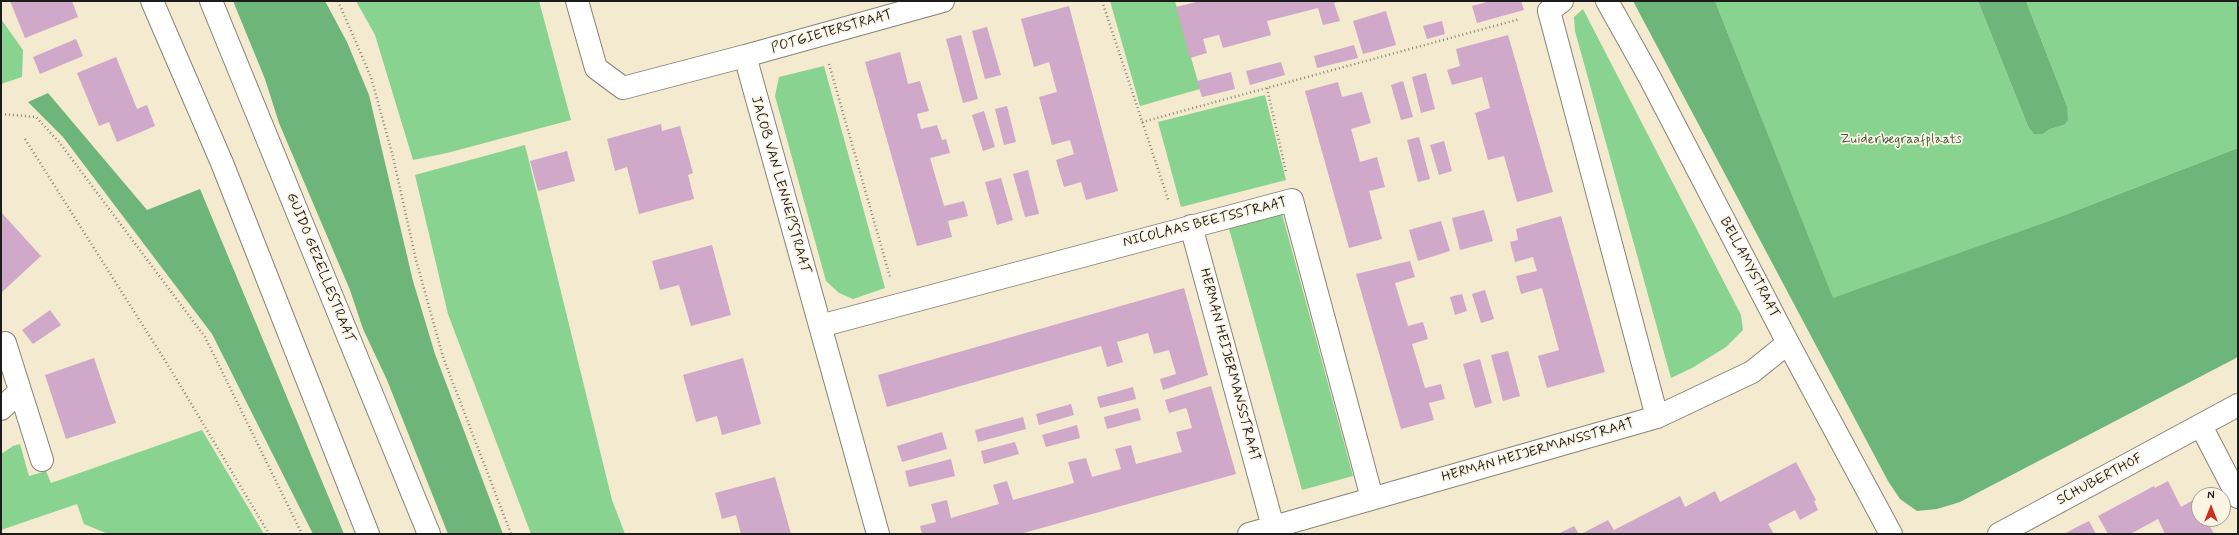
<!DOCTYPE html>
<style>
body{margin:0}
#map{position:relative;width:2239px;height:535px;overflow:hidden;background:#f3eacf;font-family:Mynerve,sans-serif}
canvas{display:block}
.frame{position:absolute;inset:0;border:2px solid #1c1c1c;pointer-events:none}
.north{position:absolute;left:2191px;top:487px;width:40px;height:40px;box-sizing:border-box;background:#fcf5e5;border:1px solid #a29e95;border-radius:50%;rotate:0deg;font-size:11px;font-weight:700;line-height:16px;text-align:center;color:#1c1c1c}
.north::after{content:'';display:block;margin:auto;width:14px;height:18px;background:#c8321e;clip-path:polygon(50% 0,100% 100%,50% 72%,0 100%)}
</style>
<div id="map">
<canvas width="2239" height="535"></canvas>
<div class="frame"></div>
<div class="north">N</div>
</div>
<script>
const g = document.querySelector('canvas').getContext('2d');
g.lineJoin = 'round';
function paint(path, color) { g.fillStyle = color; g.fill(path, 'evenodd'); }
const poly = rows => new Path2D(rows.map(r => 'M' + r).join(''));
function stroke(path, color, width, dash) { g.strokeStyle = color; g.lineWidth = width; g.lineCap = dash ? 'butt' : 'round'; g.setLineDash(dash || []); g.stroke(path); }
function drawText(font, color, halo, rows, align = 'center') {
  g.font = font + ' Mynerve,sans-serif'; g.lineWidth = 3.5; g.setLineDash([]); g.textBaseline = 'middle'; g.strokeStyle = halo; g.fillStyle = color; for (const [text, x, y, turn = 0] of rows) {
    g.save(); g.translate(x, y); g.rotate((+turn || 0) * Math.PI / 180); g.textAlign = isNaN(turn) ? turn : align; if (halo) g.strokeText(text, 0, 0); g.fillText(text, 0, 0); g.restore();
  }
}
paint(poly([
 [356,1,539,1,571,120,447,153,413,160,375,35],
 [1110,1,1175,1,1200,89,1140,106],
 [1715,1,1978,1,2028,126,2043,134,2050,129,2064,125,2067,106,2026,1,2238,1,2238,148,2057,218,1833,299],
 [1583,9,1741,315,1743,330,1726,347,1692,368,1671,378,1575,31,1574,17],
 [1,19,23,50,22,77,1,84],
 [824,66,885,288,853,299,839,293,826,281,775,96,779,77],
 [1265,95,1286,180,1181,207,1158,122],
 [525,145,612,500,625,534,531,534,448,314,415,175],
 [1281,210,1353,476,1302,490,1228,225],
 [202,430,264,534,108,534,84,524,77,504,1,530,1,454,13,446,20,444,29,476,46,471,51,483]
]), '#88d38f');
paint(poly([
 [233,1,325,1,347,42,369,95,413,281,435,354,503,534,448,534,387,380,363,329,350,290,279,123,265,79],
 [1633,1,1715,1,1833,298,2057,218,2238,148,2238,357,1960,502,1937,509,1917,511,1900,499,1888,481],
 [1978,1,2026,1,2067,106,2068,120,2064,125,2050,129,2043,134,2034,134,2028,126],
 [48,93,147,210,200,189,344,534,313,534,212,334,63,137,28,102]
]), '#6eb57a');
paint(poly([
 [10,1,72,1,78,17,25,38],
 [1200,1,1341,1,1334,3,1340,21,1323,25,1318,8,1267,21,1271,35,1223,48,1219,35,1203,39,1207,53,1190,58,1176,7],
 [1491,1,1521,1,1524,10,1477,23,1472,6],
 [1069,6,1118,191,1086,200,1081,182,1064,187,1056,160,1074,154,1070,140,1052,145,1039,97,1057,92,1049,62,1034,67,1021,19],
 [1386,11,1396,45,1363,54,1353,21],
 [1442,21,1445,34,1427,39,1423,26],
 [987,27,1001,75,985,79,972,31],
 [961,35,978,99,963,103,946,39],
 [1508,35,1553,192,1517,202,1504,156,1488,160,1475,113,1490,108,1482,77,1452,85,1447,70,1460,66,1456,49],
 [76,39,83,56,40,74,33,57],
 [1354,45,1358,58,1317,68,1314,56],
 [900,52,908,84,920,81,929,111,917,114,921,129,937,125,942,140,946,139,950,153,930,158,944,206,964,201,968,216,948,221,952,237,917,246,865,62],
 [116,57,137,109,147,105,155,126,117,142,109,122,99,126,77,73],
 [1281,62,1285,75,1250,85,1246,71],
 [1231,72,1235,89,1202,97,1197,81],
 [1426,73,1435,109,1421,113,1412,77],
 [1403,81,1413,117,1401,120,1391,85],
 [1338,82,1342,97,1362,92,1371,123,1351,129,1360,162,1377,157,1385,187,1369,191,1382,239,1349,248,1305,91],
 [1007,106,1016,142,1004,145,995,109],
 [984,111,995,147,983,151,972,115],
 [661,124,662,131,680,126,693,173,688,175,694,199,639,214,627,167,615,171,607,139],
 [1419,137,1430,179,1418,182,1407,140],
 [1444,141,1452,171,1439,175,1430,145],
 [567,151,575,181,538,191,530,161],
 [1028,170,1039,214,1025,217,1013,174],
 [1001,178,1013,220,997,225,985,182],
 [1484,210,1493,241,1460,250,1452,218],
 [1,212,41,256,1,293],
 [1561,216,1605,372,1547,388,1538,356,1559,350,1542,288,1521,294,1516,276,1537,271,1533,257,1515,262,1510,242,1518,240,1516,229],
 [1441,221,1450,251,1418,261,1409,230],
 [712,245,731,315,691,326,679,285,660,290,652,261],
 [1410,261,1415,277,1395,283,1408,326,1423,322,1428,339,1412,344,1425,388,1441,384,1445,399,1429,403,1434,420,1401,429,1356,274],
 [1184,288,1208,375,1163,390,1160,379,1176,374,1169,350,1154,354,1148,333,1117,342,1123,362,1107,367,1101,346,887,407,878,375],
 [1485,290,1494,319,1481,323,1472,294],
 [1462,294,1467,311,1455,315,1450,297],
 [50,310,61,325,33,344,22,330],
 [1508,351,1520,396,1503,401,1491,355],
 [94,358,116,423,66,439,45,375],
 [743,358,761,424,722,435,717,416,696,422,683,375],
 [1480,359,1492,403,1475,408,1463,364],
 [1211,386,1236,474,1020,534,922,534,920,526,936,522,931,504,947,500,951,518,999,504,993,485,1007,481,1013,500,1074,483,1068,462,1086,458,1092,477,1121,469,1115,449,1131,445,1136,464,1182,452,1176,432,1192,428,1187,410,1186,408,1169,413,1165,400],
 [1133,387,1136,399,1100,408,1097,397],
 [1071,404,1074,415,1039,425,1036,414],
 [1138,408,1141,420,1107,429,1104,417],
 [1023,417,1026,429,978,442,975,430],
 [1077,425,1080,438,1046,447,1042,435],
 [942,432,947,449,902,462,897,446],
 [1015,442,1019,454,984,464,981,451],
 [951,459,955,476,909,487,905,471],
 [1796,462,1816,500,1814,501,1818,510,1800,520,1795,510,1768,524,1774,534,1581,534,1608,520,1614,530,1680,496,1685,507,1715,491,1720,502],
 [775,477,791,534,741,534,736,515,722,519,715,493],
 [2168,481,2181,507,2195,499,2199,506,2199,519,2206,519,2214,534,2165,534,2158,519,2130,534,2108,534,2098,516,2154,486,2155,488],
 [2089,521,2096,534,2064,534,2075,528],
 [1574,526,1579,534,1558,534]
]), '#cfa8ca');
const minor = poly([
 [577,1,596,68,623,88,745,56,878,534],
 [1562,1,1549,11,1657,417],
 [1607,1,1650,78,1788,343,1891,534],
 [745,56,943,1],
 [1191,226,1273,527],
 [820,326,1292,200,1372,498],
 [5,343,42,460],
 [1,409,20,391],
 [2201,426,2238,497],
 [1249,534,1657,417,1752,372,1788,343],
 [1999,534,2238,405]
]);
const secondary = poly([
 [152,1,222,163,368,534],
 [211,1,429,534]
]);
stroke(minor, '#888376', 24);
stroke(secondary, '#888376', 24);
stroke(poly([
 [338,1,371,77,393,157,416,260,443,357,511,534],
 [1102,1,1169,202],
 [829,64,890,277],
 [1267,88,1286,172],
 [1,114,36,117,59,142,205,337,302,534],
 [1142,122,1520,19],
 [25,139,171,370,269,534]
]), '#888376', 2.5, [1, 3]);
stroke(minor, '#fff', 22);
stroke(secondary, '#fff', 22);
drawText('14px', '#1c1c1c', '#fcf5e5', [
 ["POTGIETERSTRAAT",832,32,-16],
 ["JACOB VAN LENNEPSTRAAT",780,185,74],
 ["NICOLAAS BEETSSTRAAT",1205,223,-14],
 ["GUIDO GEZELLESTRAAT",320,268,68],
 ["BELLAMYSTRAAT",1749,268,62],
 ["HERMAN HEIJERMANSSTRAAT",1229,365,75],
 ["HERMAN HEIJERMANSSTRAAT",1538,451,-16],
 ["SCHUBERTHOF",2100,480,-28]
]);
drawText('14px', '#425c44', '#fcf5e5', [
 ["Zuiderbegraafplaats",1901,140]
]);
</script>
